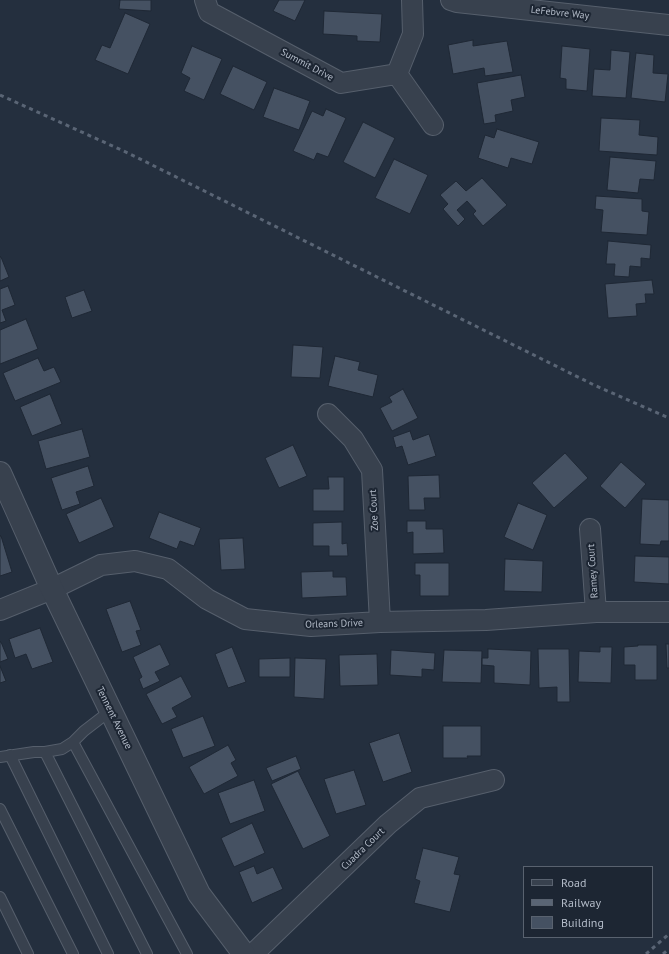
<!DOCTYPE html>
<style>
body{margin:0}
#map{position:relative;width:669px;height:954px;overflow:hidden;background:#242f3e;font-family:"PT Sans",sans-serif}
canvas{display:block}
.legend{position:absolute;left:523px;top:866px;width:130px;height:72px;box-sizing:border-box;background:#1d2633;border:1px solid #59626f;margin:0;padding:5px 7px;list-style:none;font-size:12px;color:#b4bcc9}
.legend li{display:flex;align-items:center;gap:8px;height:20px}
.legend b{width:20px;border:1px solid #59626f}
</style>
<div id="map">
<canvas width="669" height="954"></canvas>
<ul class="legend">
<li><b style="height:5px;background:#38414e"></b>Road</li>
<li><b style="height:5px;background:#5a6575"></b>Railway</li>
<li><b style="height:11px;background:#455162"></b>Building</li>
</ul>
</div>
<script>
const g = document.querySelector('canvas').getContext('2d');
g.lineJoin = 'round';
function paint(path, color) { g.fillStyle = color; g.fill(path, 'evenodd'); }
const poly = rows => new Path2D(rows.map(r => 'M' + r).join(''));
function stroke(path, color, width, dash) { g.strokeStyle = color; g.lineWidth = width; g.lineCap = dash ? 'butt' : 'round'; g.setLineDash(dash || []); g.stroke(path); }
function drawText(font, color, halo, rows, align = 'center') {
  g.font = font + ' "PT Sans",sans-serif'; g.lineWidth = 4; g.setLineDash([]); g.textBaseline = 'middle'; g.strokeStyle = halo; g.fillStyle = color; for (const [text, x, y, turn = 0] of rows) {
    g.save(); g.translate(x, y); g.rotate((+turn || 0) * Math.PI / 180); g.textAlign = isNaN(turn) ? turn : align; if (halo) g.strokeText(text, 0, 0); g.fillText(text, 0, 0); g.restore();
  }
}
const building = poly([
 [120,0,151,0,151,11,119,9,120,0],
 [279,0,305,0,295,21,273,11,279,0],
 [324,11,382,14,380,42,357,41,357,36,323,34,324,11],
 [125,13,150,24,128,74,95,60,102,45,110,48,125,13],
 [473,40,473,46,507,41,513,72,485,76,484,68,453,74,448,45,473,40],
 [192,46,222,59,204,100,184,91,190,78,181,73,192,46],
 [562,46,590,49,587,91,566,89,566,79,560,78,562,46],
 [611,50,630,52,626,98,592,96,594,69,610,70,611,50],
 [636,53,654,55,653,73,668,74,665,102,631,98,636,53],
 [233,66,267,82,254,110,220,94,233,66],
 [521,75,525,97,511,100,513,111,495,115,496,122,484,124,477,83,521,75],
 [274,88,310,101,299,130,263,117,274,88],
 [326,109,346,118,328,157,317,153,314,160,293,151,312,111,323,116,326,109],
 [601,118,640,120,639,135,658,137,657,155,599,151,601,118],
 [363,122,395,138,375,178,343,162,363,122],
 [497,129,539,142,532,164,511,158,508,168,478,158,485,135,494,138,497,129],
 [610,157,656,161,654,180,640,179,638,193,607,190,610,157],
 [394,159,428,175,410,214,375,198,394,159],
 [482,178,507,205,483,226,473,214,476,211,467,201,457,210,465,219,458,226,443,209,448,204,440,195,456,181,466,191,482,178],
 [596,196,642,199,642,211,649,212,647,235,601,232,603,210,595,209,596,196],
 [608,241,651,245,650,259,641,258,641,267,630,266,629,277,614,276,615,264,606,264,608,241],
 [0,257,1,257,9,277,0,281,0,257],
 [652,280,654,294,645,294,646,303,636,304,637,316,608,318,605,284,652,280],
 [8,286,15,305,2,310,6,321,0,323,0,289,8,286],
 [84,290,92,311,72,318,65,297,84,290],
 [26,319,38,349,0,364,0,330,26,319],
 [293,345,323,347,320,378,291,377,293,345],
 [335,356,360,362,358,370,378,375,373,397,328,386,335,356],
 [38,358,44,371,54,367,61,382,15,401,3,373,38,358],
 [403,389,418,418,392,431,380,408,392,402,389,397,403,389],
 [50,394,62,424,32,436,20,407,50,394],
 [82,429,90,457,46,469,38,441,82,429],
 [410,431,413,440,429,434,436,456,408,465,402,446,396,448,393,437,410,431],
 [293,445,307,476,279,488,265,458,293,445],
 [565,453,588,478,554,508,532,483,565,453],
 [621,462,646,484,625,508,600,486,621,462],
 [88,466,94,486,76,492,80,504,62,510,51,478,88,466],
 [439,475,440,498,424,498,425,510,409,510,408,476,439,475],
 [328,477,344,477,344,511,313,511,313,489,329,489,328,477],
 [101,498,114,527,79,543,66,514,101,498],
 [642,499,669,500,669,541,661,541,660,545,640,544,642,499],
 [518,503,547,515,533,550,504,537,518,503],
 [159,512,201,528,194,546,180,541,177,549,149,538,159,512],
 [407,521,426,521,426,529,443,529,444,553,413,554,413,532,407,533,407,521],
 [342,522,342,544,347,543,348,556,329,556,329,546,313,546,313,523,342,522],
 [0,536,1,536,12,572,0,576,0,536],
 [243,538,245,569,221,570,219,539,243,538],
 [635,556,669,557,669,584,634,582,635,556],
 [505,559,543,561,542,592,504,591,505,559],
 [415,563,449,563,449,596,420,596,420,575,415,575,415,563],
 [333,571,333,577,346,577,347,596,302,598,301,572,333,571],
 [130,601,141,630,136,631,141,645,122,652,106,609,130,601],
 [40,628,53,662,32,669,26,654,15,658,9,639,40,628],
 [0,642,1,642,8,659,0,662,0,642],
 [160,644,170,665,155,672,160,681,143,689,139,679,142,677,133,657,160,644],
 [666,644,669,644,669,668,667,668,666,644],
 [638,645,657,645,657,680,635,680,635,665,624,665,624,647,638,646,638,645],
 [232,647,246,682,228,688,215,654,232,647],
 [600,647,612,647,611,683,578,682,579,651,600,652,600,647],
 [488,649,531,651,530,685,494,683,494,666,482,665,482,658,488,658,488,649],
 [538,649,569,649,570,702,557,702,557,687,539,688,538,649],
 [391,650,435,653,434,670,422,669,422,677,390,675,391,650],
 [444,650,482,651,481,683,442,682,444,650],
 [377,654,378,685,340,686,339,655,377,654],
 [290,658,290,677,259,677,259,659,290,658],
 [295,658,326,659,324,699,294,697,295,658],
 [0,666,6,681,0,683,0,666],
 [181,676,192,697,172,708,177,717,162,724,146,694,181,676],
 [203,716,215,746,183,758,171,729,203,716],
 [443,726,481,726,481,756,467,756,468,758,443,758,443,726],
 [399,733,412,772,383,782,369,743,399,733],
 [228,745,236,760,231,763,238,776,204,794,189,767,228,745],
 [296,756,301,769,272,781,266,768,296,756],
 [354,770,366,805,336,814,324,779,354,770],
 [298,771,330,836,303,849,271,784,298,771],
 [254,780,265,811,230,824,218,793,254,780],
 [252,823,265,853,234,867,221,838,252,823],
 [423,848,459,857,454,874,460,875,450,912,414,903,420,881,415,879,423,848],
 [254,866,257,874,273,867,283,889,252,903,239,872,254,866]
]);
paint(building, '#455162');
stroke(building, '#1f2835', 1);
const service = poly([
 [73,742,187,954],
 [45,752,147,954],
 [10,755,108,954],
 [0,757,34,752,45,752,62,749,73,742,84,731,110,711],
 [0,809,73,954],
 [0,897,28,954]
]);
const minor = poly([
 [205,0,209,12,341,83,397,74,413,34,412,0],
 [451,0,457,2,669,25],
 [397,74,433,125],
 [328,414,353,439,372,470,380,622],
 [590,529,596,612],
 [0,610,52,589,101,565,135,561,168,569,207,599,245,619,311,626,380,622,486,620,596,612,669,612],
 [253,954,388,824,420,798,494,780]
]);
const tertiary = poly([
 [0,473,52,589,199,894,244,954]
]);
stroke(service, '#565f6c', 12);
stroke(minor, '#565f6c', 22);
stroke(tertiary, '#565f6c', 24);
stroke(service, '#38414e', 10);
stroke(minor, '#38414e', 20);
stroke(tertiary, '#38414e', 22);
stroke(poly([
 [0,95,128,153,594,385,669,418],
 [646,954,669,934],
 [663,954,669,949]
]), '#5a6575', 3, [4, 4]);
drawText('10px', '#b4bcc9', '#1d2633', [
 ["LeFebvre Way",560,13,6],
 ["Summit Drive",307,65,28],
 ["Zoe Court",374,510,-93],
 ["Ramey Court",593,571,-94],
 ["Orleans Drive",334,624,-2],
 ["Tennent Avenue",114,718,64],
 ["Cuadra Court",363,849,-44]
]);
</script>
